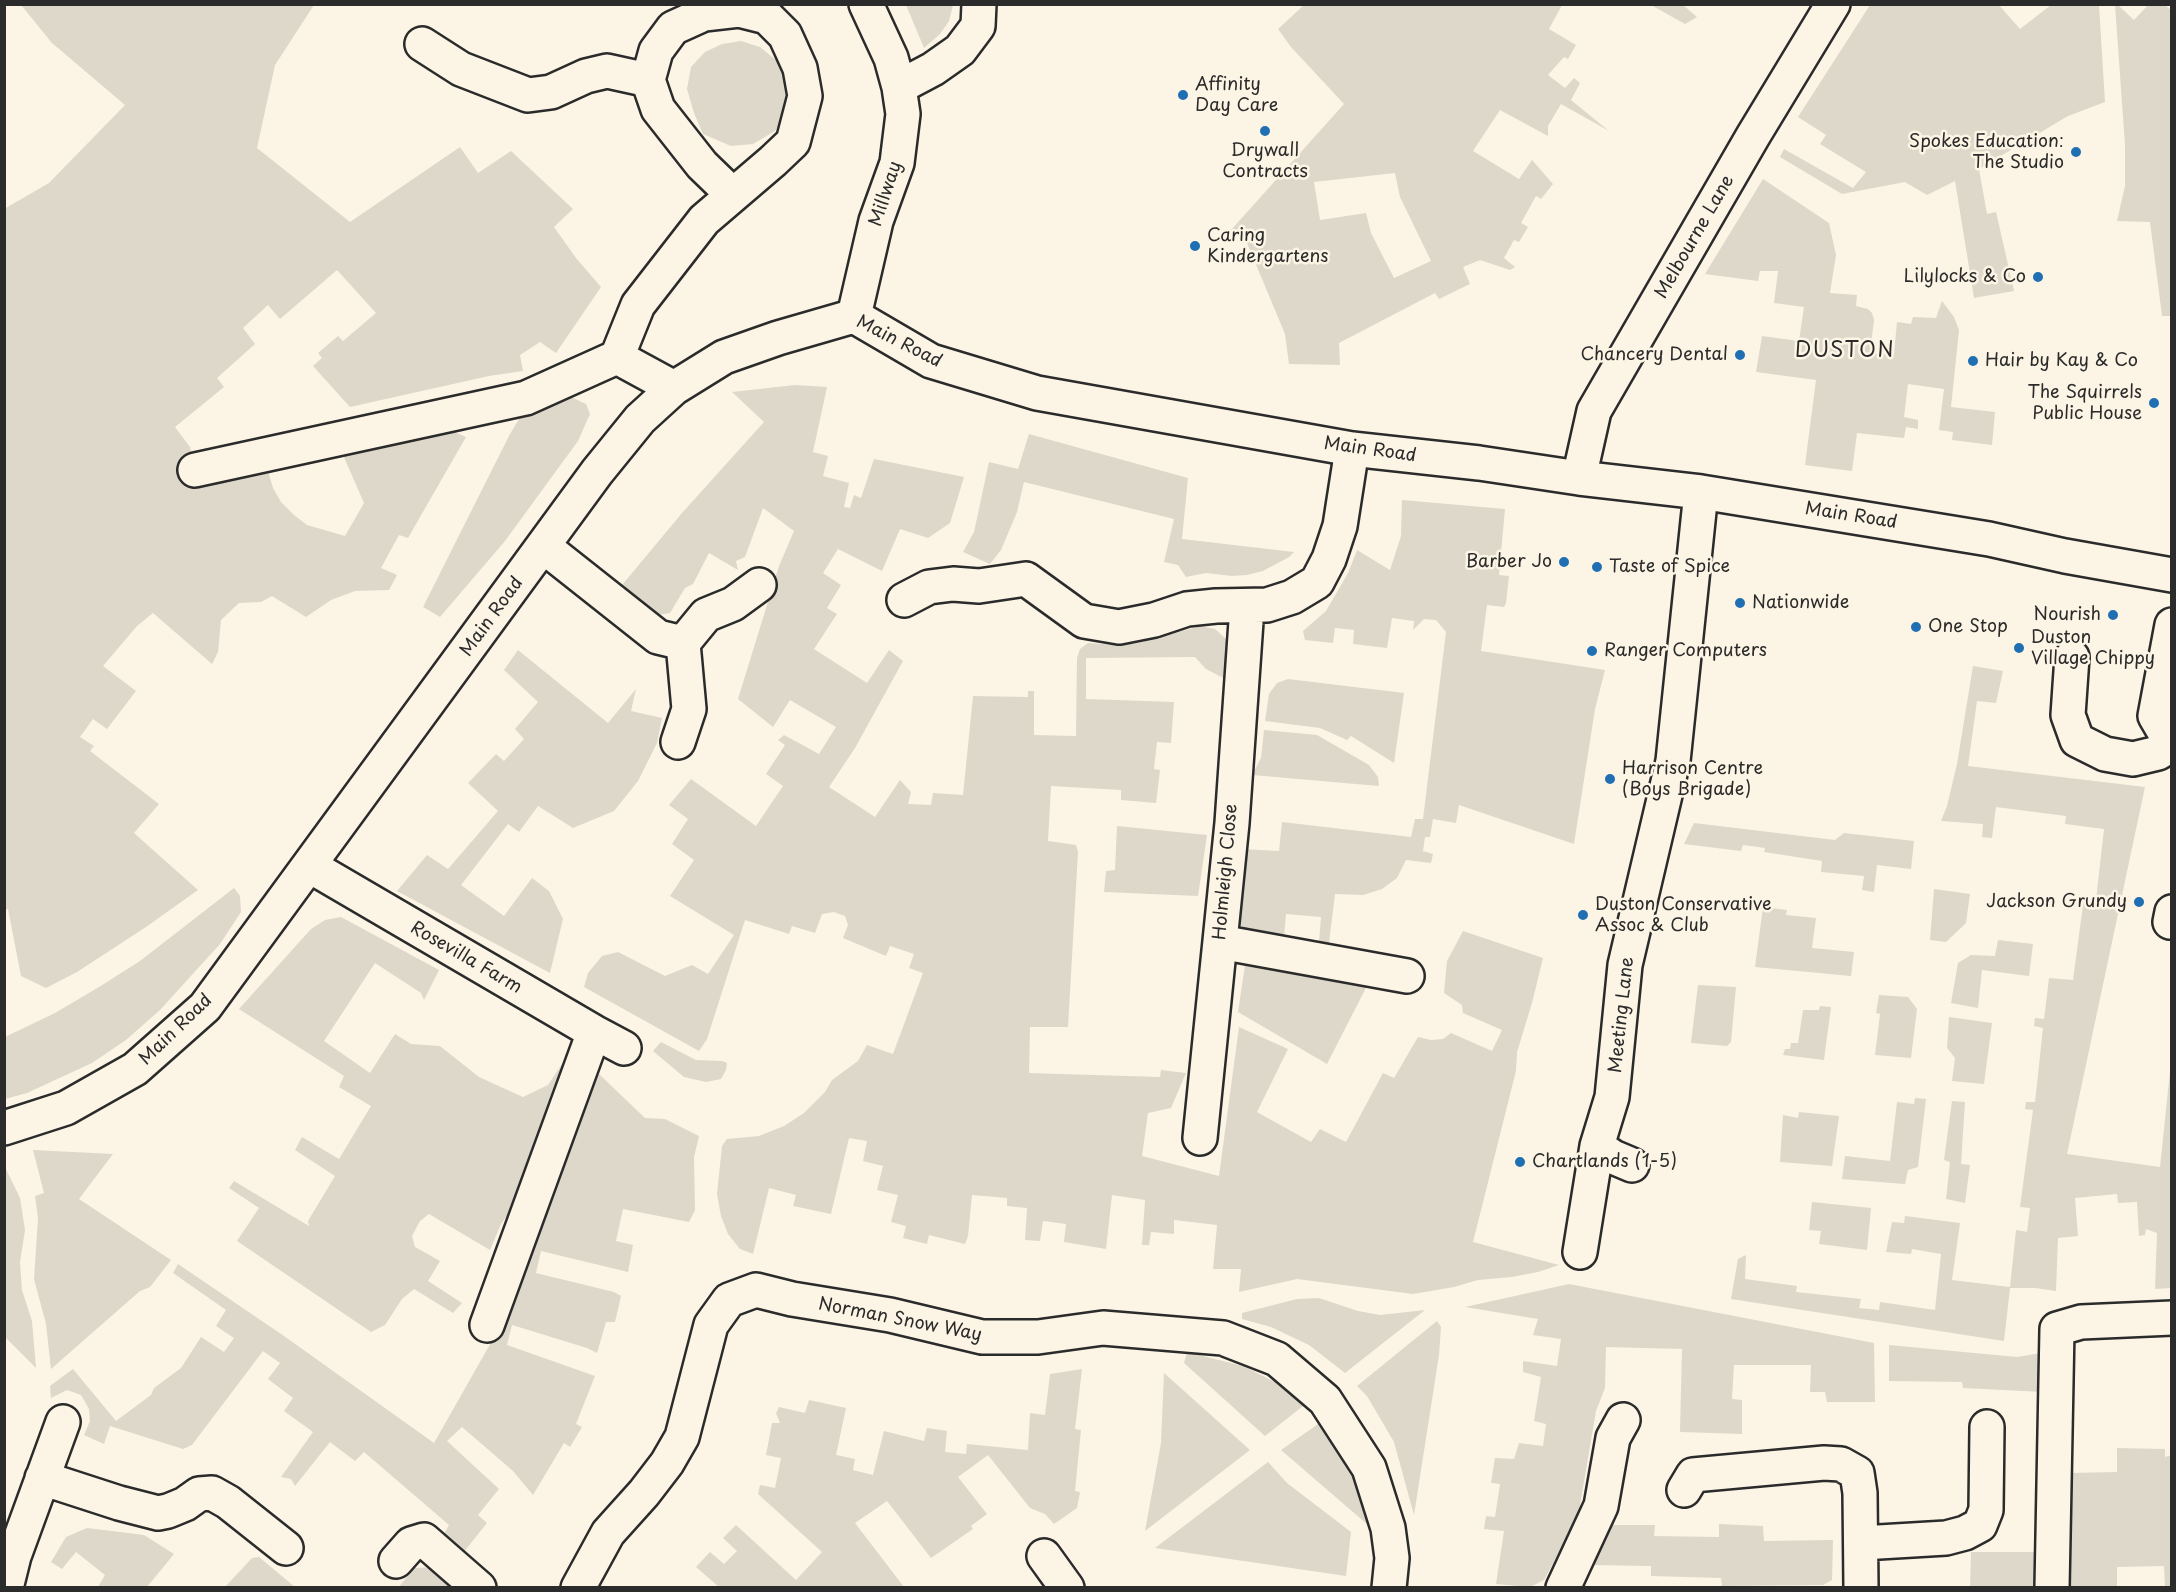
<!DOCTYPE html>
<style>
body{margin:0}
#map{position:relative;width:2176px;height:1592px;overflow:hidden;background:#fcf5e5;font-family:"Playpen Sans",sans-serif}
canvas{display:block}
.frame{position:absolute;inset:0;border:6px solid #2b2b2b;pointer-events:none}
</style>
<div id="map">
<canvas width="2176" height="1592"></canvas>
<div class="frame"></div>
</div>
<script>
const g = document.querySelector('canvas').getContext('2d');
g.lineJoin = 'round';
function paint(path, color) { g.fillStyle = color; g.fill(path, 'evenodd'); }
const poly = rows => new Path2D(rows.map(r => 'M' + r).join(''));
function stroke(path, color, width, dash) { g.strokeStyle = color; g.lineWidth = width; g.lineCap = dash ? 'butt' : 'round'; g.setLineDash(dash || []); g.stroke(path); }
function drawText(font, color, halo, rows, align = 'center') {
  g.font = font + ' "Playpen Sans",sans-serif'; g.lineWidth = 5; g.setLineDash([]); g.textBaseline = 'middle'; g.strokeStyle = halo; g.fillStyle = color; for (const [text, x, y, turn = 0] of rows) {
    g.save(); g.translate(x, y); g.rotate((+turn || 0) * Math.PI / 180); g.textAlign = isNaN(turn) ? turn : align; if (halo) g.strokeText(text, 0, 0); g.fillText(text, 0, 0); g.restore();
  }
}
paint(poly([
 [21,5,314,5,275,65,257,148,350,222,460,147,478,173,511,151,573,209,554,227,576,258,601,287,556,353,540,342,520,355,523,371,489,376,350,407,313,366,322,358,318,353,338,336,343,341,376,313,337,270,280,319,268,305,243,328,255,344,217,378,224,387,175,427,190,447,199,485,268,471,273,488,281,502,294,515,307,525,345,536,364,503,343,455,452,431,466,437,408,538,399,535,381,568,397,575,389,590,355,591,331,600,306,617,272,596,261,602,239,603,221,620,218,652,212,664,153,613,137,626,103,666,136,691,107,729,93,719,80,737,94,746,90,751,159,804,134,833,198,890,146,927,77,972,46,988,21,976,8,909,5,910,4,209,49,183,125,105,52,43],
 [906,5,953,5,949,21,940,34,924,48],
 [1304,5,1562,5,1549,29,1576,45,1568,59,1564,57,1548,75,1565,88,1574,78,1580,83,1571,100,1609,131,1561,104,1548,126,1548,136,1500,110,1473,151,1519,179,1532,160,1553,184,1541,199,1536,196,1521,223,1528,227,1519,242,1514,240,1504,258,1515,267,1510,270,1480,260,1463,267,1470,284,1439,299,1435,293,1339,343,1340,365,1289,364,1285,334,1247,243,1231,230,1344,104,1291,47,1278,29],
 [1395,173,1400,197,1431,261,1394,278,1371,233,1366,213,1320,220,1314,182],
 [1651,5,1683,5,1697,17,1685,24],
 [1870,5,1999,5,2020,29,2051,5,2099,5,2105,102,2068,116,1979,169,1987,214,1996,212,2014,291,1974,298,1955,181,1927,195,1905,182,1842,194,1780,157,1784,149,1853,188,1866,172,1820,144,1826,135,1798,117],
 [2115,5,2118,5,2134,20,2148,5,2165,5,2171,10,2171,316,2162,316,2150,222,2117,221,2125,186,2125,145],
 [741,41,760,47,781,64,787,87,788,112,775,131,753,144,731,146,703,134,694,113,687,89,691,67,705,52,722,44],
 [1763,179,1829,223,1836,255,1830,293,1857,295,1856,306,1868,309,1872,313,1874,320,1870,353,1894,354,1897,322,1911,324,1913,317,1936,318,1942,301,1954,317,1959,330,1951,407,1995,412,1992,445,1952,440,1953,432,1939,430,1944,389,1908,384,1904,417,1918,420,1918,429,1906,427,1904,438,1857,433,1852,471,1805,465,1816,380,1756,372,1762,336,1799,341,1804,307,1774,303,1778,271,1760,271,1758,281,1705,274],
 [795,385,827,387,813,452,828,456,823,476,849,483,844,507,850,508,854,495,861,498,874,459,964,477,950,523,928,538,900,529,882,571,838,549,823,573,841,585,827,608,837,614,814,649,867,683,889,650,903,661,855,748,829,787,875,817,900,780,911,792,908,804,931,805,933,793,963,795,973,696,1028,697,1028,691,1034,691,1034,735,1076,736,1077,658,1080,649,1088,643,1117,645,1138,643,1201,626,1215,629,1226,639,1231,653,1229,681,1206,669,1195,657,1086,658,1086,699,1174,702,1171,743,1157,742,1154,769,1160,770,1156,803,1121,800,1121,790,1051,786,1048,841,1076,845,1078,852,1068,1027,1030,1027,1029,1073,1160,1077,1161,1070,1186,1073,1171,1108,1148,1113,1142,1156,1219,1176,1239,1027,1288,1049,1257,1112,1311,1142,1320,1129,1346,1142,1383,1073,1394,1078,1418,1037,1431,1040,1443,1039,1451,1033,1492,1051,1502,1030,1463,1013,1462,1005,1444,993,1447,961,1463,931,1543,958,1532,1003,1517,1052,1516,1071,1473,1242,1559,1265,1538,1272,1512,1277,1478,1280,1454,1287,1413,1294,1297,1279,1239,1292,1241,1269,1213,1269,1217,1225,1174,1220,1174,1234,1151,1232,1149,1245,1142,1245,1145,1200,1112,1195,1106,1249,1064,1242,1066,1224,1043,1221,1040,1241,1025,1240,1027,1208,1007,1206,1007,1198,972,1195,968,1236,965,1244,929,1235,927,1244,903,1238,906,1226,891,1222,898,1195,877,1190,883,1166,863,1161,867,1141,849,1138,831,1214,793,1206,796,1195,769,1188,753,1254,740,1249,728,1234,721,1216,717,1194,722,1146,727,1139,759,1136,784,1126,804,1113,825,1092,832,1080,858,1061,867,1045,893,1054,923,973,909,968,914,954,890,946,886,956,843,938,848,925,845,916,834,912,822,914,815,933,792,926,789,934,745,920,707,1039,699,1051,584,987,588,973,602,956,618,952,665,976,692,965,708,974,734,935,670,896,694,860,672,844,688,819,669,805,691,779,756,826,783,786,766,774,785,745,778,740,784,735,819,754,836,727,790,700,773,727,738,699,779,566,794,531,763,508,745,557,736,561,738,570,709,553,693,584,685,588,670,613,657,615,617,591,682,513,764,422,732,392],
 [555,398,573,398,586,404,590,414,578,441,505,541,440,617,423,607,510,434,519,419,533,405],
 [1029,434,1188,478,1182,539,1294,552,1289,557,1263,571,1247,575,1232,576,1206,573,1186,577,1178,565,1164,562,1174,519,1024,482,1017,512,1001,550,990,564,963,552,974,532,989,462,1018,469],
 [1402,500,1505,509,1499,575,1509,576,1506,603,1504,607,1487,605,1481,651,1605,670,1595,709,1574,844,1459,805,1456,823,1433,819,1430,837,1425,837,1423,851,1433,854,1431,863,1406,860,1397,878,1382,889,1363,895,1335,894,1329,943,1319,942,1321,917,1286,914,1284,937,1250,934,1236,921,1242,849,1279,851,1282,822,1411,837,1415,819,1423,819,1446,632,1436,620,1424,619,1413,630,1414,621,1392,618,1387,648,1353,644,1354,630,1335,628,1333,643,1305,640,1303,631,1326,611,1348,573,1357,550,1390,570,1401,536],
 [518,650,608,723,636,689,631,711,662,718,657,743,638,781,614,811,573,828,538,806,519,832,508,824,461,885,504,916,532,878,549,891,563,919,550,973,397,891,427,855,448,869,498,811,468,783,496,754,504,761,524,739,515,729,538,702,504,670],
 [1973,666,2003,671,1996,703,1977,701,1968,766,2145,787,2067,1154,2160,1167,2171,1062,2171,1288,2155,1289,2157,1233,2146,1229,2145,1235,2139,1236,2137,1202,2118,1203,2117,1194,2075,1198,2078,1236,2058,1238,2056,1291,2035,1288,2010,1288,2004,1341,1731,1299,1738,1259,1746,1255,1745,1279,1797,1286,1796,1292,1861,1299,1859,1308,1879,1310,1880,1302,1935,1310,1941,1254,1912,1249,1911,1254,1886,1252,1892,1222,1904,1223,1905,1216,1960,1223,1952,1280,2010,1287,2016,1230,2027,1232,2030,1208,2020,1207,2033,1110,2025,1109,2026,1102,2035,1102,2043,1028,2034,1026,2035,1018,2044,1019,2049,978,2073,980,2083,905,2075,904,2075,898,2096,900,2104,829,2065,824,2066,816,1996,807,1992,838,1982,837,1983,824,1941,821,1947,806,1957,764],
 [1288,679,1404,693,1394,763,1351,736,1347,740,1320,728,1265,721,1269,694,1277,683],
 [1264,730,1317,735,1369,765,1378,777,1379,786,1252,775,1261,758],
 [1694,823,1835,840,1844,833,1914,841,1911,869,1877,865,1874,892,1862,890,1864,876,1821,872,1822,861,1764,852,1765,848,1743,845,1741,851,1684,844],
 [1117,826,1207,835,1198,896,1104,892,1106,871,1115,870],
 [234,888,240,896,241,912,220,944,160,1010,126,1040,92,1063,27,1093,5,1099,5,1037,55,1013,99,987,140,961],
 [1934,889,1970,894,1966,923,1946,942,1930,940],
 [1763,907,1787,910,1786,915,1816,918,1812,948,1854,952,1851,976,1755,967],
 [341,917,439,970,424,1000,421,993,375,963,324,1041,370,1073,395,1034,411,1044,440,1046,479,1077,523,1097,548,1085,570,1052,525,1191,501,1224,490,1250,429,1214,420,1221,412,1236,415,1247,440,1261,428,1281,462,1303,453,1313,414,1289,402,1299,385,1325,371,1332,237,1241,259,1208,229,1188,234,1181,309,1226,308,1221,335,1176,295,1150,302,1137,339,1159,371,1106,339,1087,344,1076,239,1009,311,929,325,920],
 [1998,940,2033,944,2029,976,1982,970,1978,1008,1951,1003,1958,963,1971,955,1995,956],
 [1256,963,1369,982,1327,1064,1238,1012,1245,965],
 [1698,985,1736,987,1731,1042,1727,1046,1691,1043],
 [1879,995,1908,997,1917,1009,1911,1058,1875,1055,1880,1014,1876,1013],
 [1820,1006,1831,1007,1824,1060,1783,1055,1785,1049,1790,1049,1791,1043,1798,1043,1803,1010,1819,1010],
 [1949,1017,1992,1023,1984,1084,1952,1081,1955,1058,1947,1048],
 [661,1042,696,1060,722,1061,727,1063,726,1070,721,1079,706,1082,684,1077,653,1051],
 [599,1074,645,1118,665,1119,699,1136,694,1157,695,1210,689,1222,623,1209,616,1241,633,1245,628,1272,541,1251,536,1273,614,1292,621,1296,615,1322,606,1322,597,1353,587,1348,512,1325,507,1345,595,1376,576,1424,582,1427,570,1447,564,1443,533,1495,513,1471,462,1427,447,1441,499,1489,478,1515,487,1523,463,1553,443,1536,449,1525,364,1452,355,1461,330,1442,295,1486,291,1479,281,1477,313,1432,284,1411,293,1398,268,1379,280,1363,263,1351,192,1445,183,1449,110,1426,104,1444,84,1435,90,1421,89,1409,81,1395,67,1390,51,1398,50,1386,73,1369,116,1421,151,1395,154,1388,181,1368,201,1337,224,1352,234,1338,216,1326,226,1310,173,1273,178,1264,284,1336,434,1443,493,1339],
 [1915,1098,1926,1099,1918,1167,1908,1170,1905,1184,1842,1179,1845,1156,1890,1161,1897,1102,1914,1104],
 [1952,1101,1965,1102,1961,1164,1970,1165,1965,1203,1946,1199,1950,1162,1944,1160],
 [1799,1112,1839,1116,1832,1166,1780,1162,1783,1115,1798,1118],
 [33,1150,113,1154,79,1199,171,1260,150,1287,140,1291,51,1369,46,1324,34,1279,38,1218,35,1196,44,1193],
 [4,1165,20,1198,25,1230,20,1262,22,1290,32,1321,36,1368,5,1337],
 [1812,1202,1871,1208,1867,1250,1819,1244,1821,1231,1809,1230],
 [1569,1284,1874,1343,1875,1402,1827,1402,1825,1392,1810,1392,1811,1365,1734,1365,1732,1399,1742,1400,1742,1434,1680,1432,1682,1349,1606,1347,1605,1388,1596,1411,1578,1517,1544,1580,1530,1587,1496,1584,1504,1531,1484,1529,1486,1516,1495,1517,1500,1484,1491,1483,1495,1458,1514,1459,1519,1443,1543,1446,1546,1424,1534,1421,1541,1377,1523,1372,1523,1361,1557,1366,1561,1339,1533,1335,1538,1319,1465,1307],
 [1319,1298,1358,1311,1380,1315,1425,1310,1345,1373,1309,1345,1271,1327,1242,1319,1242,1313,1297,1299],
 [1437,1321,1441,1327,1439,1355,1414,1515,1394,1442,1367,1396,1357,1386],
 [1889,1345,2017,1357,2041,1353,2042,1392,1963,1388,1962,1382,1889,1381],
 [1187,1352,1243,1366,1275,1382,1303,1406,1265,1436,1184,1363],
 [1082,1369,1075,1429,1081,1430,1075,1491,1080,1492,1077,1508,1054,1524,1045,1514,1030,1508,988,1455,958,1477,987,1514,971,1526,973,1529,931,1558,887,1501,855,1523,904,1587,719,1587,696,1567,710,1552,724,1564,737,1551,723,1538,736,1525,796,1580,822,1552,758,1494,760,1485,775,1488,781,1458,766,1455,772,1423,780,1423,776,1413,779,1407,805,1413,809,1400,846,1408,836,1455,855,1459,853,1470,873,1475,884,1431,924,1441,927,1428,947,1431,945,1452,966,1454,967,1444,1028,1450,1030,1413,1045,1415,1050,1374],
 [1164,1373,1250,1450,1145,1531,1161,1443],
 [1321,1422,1356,1476,1364,1501,1368,1525,1281,1450],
 [2117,1448,2165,1449,2165,1457,2172,1455,2171,1587,2165,1587,2164,1566,2117,1567,2117,1587,2067,1588,2069,1473,2117,1472],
 [1268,1462,1287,1483,1351,1532,1346,1576,1155,1548],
 [1719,1524,1763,1526,1764,1541,1833,1540,1832,1580,1823,1585,1722,1586,1721,1578,1651,1576,1651,1566,1592,1565,1612,1525,1655,1525,1654,1536,1719,1537],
 [87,1528,144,1535,174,1554,147,1587,98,1587,105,1575,76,1552,62,1569,51,1562,66,1537],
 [1971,1552,2039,1552,2040,1587,1970,1588],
 [259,1557,295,1587,225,1587,252,1558],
 [435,1567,458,1588,398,1588,414,1568]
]), '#ded8ca');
const minor = poly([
 [422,44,461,69,528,95,551,92,586,76,607,71,648,80],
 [899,87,933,69,960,50,978,26,979,4],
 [854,316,876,221,897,163,903,114,899,87,891,58,866,4],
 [617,357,638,305,704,220,773,161,793,142,805,96,800,68,785,35,767,17,739,10,704,14,673,28,656,51,648,80,658,109,702,165,733,195],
 [195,470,526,398,617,357,674,388],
 [1579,478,1594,411,1753,136,1833,4],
 [543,546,658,637,683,643,706,615,733,604,759,585],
 [904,600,929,587,953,584,979,586,1026,579,1084,621,1119,627,1154,620,1187,609,1216,606,1267,605,1292,597,1317,582,1329,559,1340,526,1352,449],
 [2172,625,2155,716,2172,745],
 [2072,657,2068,715,2077,740,2105,754,2133,759,2158,753,2171,745],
 [678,742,689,709,683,643],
 [310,866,594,1032,624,1048],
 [2170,922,2172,912],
 [1220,942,1407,976],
 [4,1128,66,1108,135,1069,205,1007,597,472,640,419,674,388,724,357,778,338,854,316,931,361,1037,393,1352,449,1479,463,1579,478,1701,492,1989,539,2065,556,2172,575],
 [1200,1138,1232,823,1247,607],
 [1597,1146,1613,1157,1632,1165],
 [1580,1252,1597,1146,1612,1097,1625,965,1673,761,1701,492],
 [487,1325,594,1032],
 [42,1478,119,1503,158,1513,168,1511,185,1504,199,1494,212,1493,228,1502,286,1548],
 [1684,1490,1693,1475,1824,1463,1841,1464,1857,1473,1860,1493,1861,1588],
 [1862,1543,1946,1538,1965,1533,1980,1525,1986,1510,1987,1427],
 [1044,1556,1067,1588],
 [396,1561,411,1544,424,1540,479,1588],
 [6,1588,14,1556,63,1422],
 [578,1588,608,1533,644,1493,667,1463,682,1437,711,1325,729,1300,756,1290,792,1299,890,1315,982,1337,1038,1337,1103,1328,1223,1338,1277,1359,1325,1400,1369,1468,1388,1528,1392,1558,1389,1588],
 [1563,1588,1601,1506,1613,1438,1623,1420],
 [2052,1588,2057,1329,2081,1322,2172,1318]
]);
stroke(minor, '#2b2b2b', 38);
stroke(minor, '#fcf5e5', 33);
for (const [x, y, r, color] of [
 [1183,95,6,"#1f6fb2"],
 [1265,131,6,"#1f6fb2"],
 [2076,152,6,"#1f6fb2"],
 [1195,246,6,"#1f6fb2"],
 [2038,277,6,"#1f6fb2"],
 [1740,355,6,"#1f6fb2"],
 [1973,361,6,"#1f6fb2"],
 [2154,403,6,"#1f6fb2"],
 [1564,562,6,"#1f6fb2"],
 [1597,567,6,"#1f6fb2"],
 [1740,603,6,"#1f6fb2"],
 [2113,615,6,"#1f6fb2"],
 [1916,627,6,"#1f6fb2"],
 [2019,648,6,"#1f6fb2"],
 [1592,651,6,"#1f6fb2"],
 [1610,779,6,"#1f6fb2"],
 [2139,902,6,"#1f6fb2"],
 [1583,915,6,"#1f6fb2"],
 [1520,1162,6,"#1f6fb2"]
]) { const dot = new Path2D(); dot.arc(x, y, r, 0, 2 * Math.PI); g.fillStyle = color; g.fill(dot); stroke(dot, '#fcf5e5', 2); }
drawText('18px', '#2b2b2b', '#fcf5e5', [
 ["Affinity",1195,85],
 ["Day Care",1195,106],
 ["Spokes Education:",2064,142,"right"],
 ["The Studio",2064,163,"right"],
 ["Drywall",1265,151,"center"],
 ["Contracts",1265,172,"center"],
 ["Caring",1207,236],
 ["Kindergartens",1207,257],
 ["Lilylocks & Co",2026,277,"right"],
 ["Chancery Dental",1728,355,"right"],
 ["Hair by Kay & Co",1985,361],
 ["The Squirrels",2142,393,"right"],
 ["Public House",2142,414,"right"],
 ["Barber Jo",1552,562,"right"],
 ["Taste of Spice",1609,567],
 ["Nationwide",1752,603],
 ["Nourish",2101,615,"right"],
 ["One Stop",1928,627],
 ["Duston",2031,638],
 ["Village Chippy",2031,659],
 ["Ranger Computers",1604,651],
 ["Harrison Centre",1622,769],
 ["(Boys Brigade)",1622,790],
 ["Jackson Grundy",2127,902,"right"],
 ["Duston Conservative",1595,905],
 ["Assoc & Club",1595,926],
 ["Chartlands (1-5)",1532,1162]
], 'left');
drawText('18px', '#2b2b2b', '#fcf5e5', [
 ["Millway",886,194,-72],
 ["Melbourne Lane",1695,237,-60],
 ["Main Road",899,342,27],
 ["Main Road",1370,450,8],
 ["Main Road",1851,516,9],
 ["Main Road",492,617,-54],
 ["Holmleigh Close",1226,872,-85],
 ["Rosevilla Farm",466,958,30],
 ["Meeting Lane",1622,1015,-84],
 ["Main Road",176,1030,-44],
 ["Norman Snow Way",900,1320,11]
]);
g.letterSpacing = '1.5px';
drawText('21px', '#2b2b2b', '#fcf5e5', [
 ["DUSTON",1845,351]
]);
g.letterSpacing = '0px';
</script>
